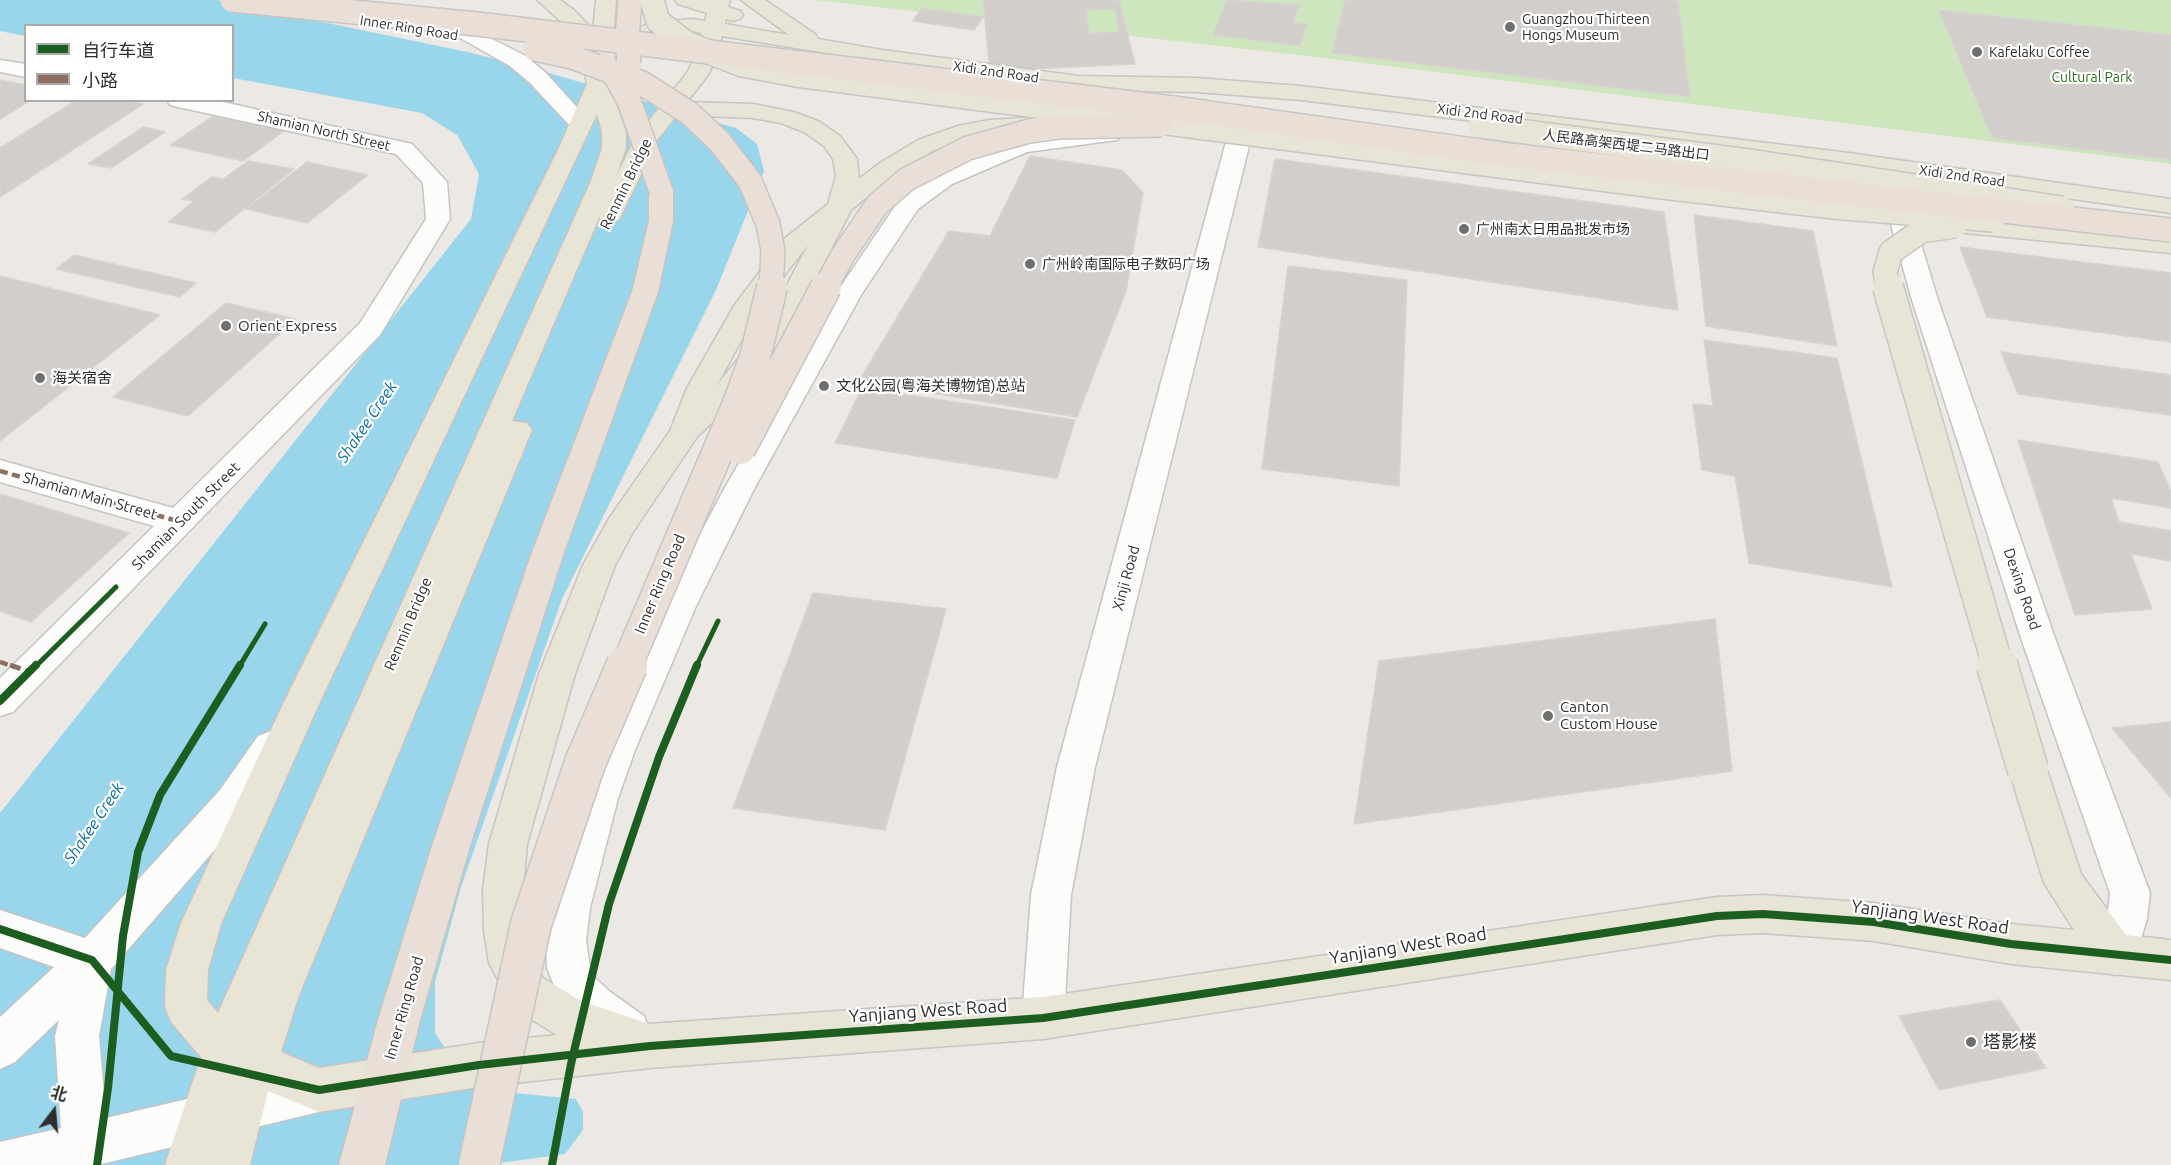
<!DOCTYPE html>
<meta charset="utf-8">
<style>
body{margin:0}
#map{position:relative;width:2171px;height:1165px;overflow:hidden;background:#ece8e4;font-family:Ubuntu,"Noto Sans SC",sans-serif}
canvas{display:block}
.legend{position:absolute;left:24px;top:24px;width:210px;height:78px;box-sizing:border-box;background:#fff;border:2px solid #ababab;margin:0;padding:8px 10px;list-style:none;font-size:18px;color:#2e2e2e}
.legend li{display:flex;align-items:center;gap:12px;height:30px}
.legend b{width:30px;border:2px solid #ababab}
.north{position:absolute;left:24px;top:1081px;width:60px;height:60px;-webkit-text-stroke:4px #fff;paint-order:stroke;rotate:16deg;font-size:16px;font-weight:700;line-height:24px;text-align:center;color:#2e2e2e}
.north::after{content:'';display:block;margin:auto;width:21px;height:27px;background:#2e2e2e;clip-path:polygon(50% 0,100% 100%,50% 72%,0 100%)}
</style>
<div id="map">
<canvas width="2171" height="1165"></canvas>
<ul class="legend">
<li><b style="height:8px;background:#1b5e20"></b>自行车道</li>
<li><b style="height:8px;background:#8d6e63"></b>小路</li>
</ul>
<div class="north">北</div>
</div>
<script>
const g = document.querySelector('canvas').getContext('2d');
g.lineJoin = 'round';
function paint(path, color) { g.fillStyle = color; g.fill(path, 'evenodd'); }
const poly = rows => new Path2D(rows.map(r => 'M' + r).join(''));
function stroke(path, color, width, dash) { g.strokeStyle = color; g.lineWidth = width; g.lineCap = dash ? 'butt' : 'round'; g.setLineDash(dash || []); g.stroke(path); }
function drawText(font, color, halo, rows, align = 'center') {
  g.font = font + ' Ubuntu,"Noto Sans SC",sans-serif'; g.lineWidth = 4.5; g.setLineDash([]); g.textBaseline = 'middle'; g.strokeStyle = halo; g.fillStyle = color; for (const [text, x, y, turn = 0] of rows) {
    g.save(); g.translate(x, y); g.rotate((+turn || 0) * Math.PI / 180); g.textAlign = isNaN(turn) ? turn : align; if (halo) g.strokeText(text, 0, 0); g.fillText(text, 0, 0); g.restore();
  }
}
paint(poly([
 [816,0,2171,0,2171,164,1316,57]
]), '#cee6be');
paint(poly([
 [0,0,217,0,472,53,556,75,736,128,757,144,764,171,716,290,562,599,461,887,435,982,435,1033,473,1089,576,1099,583,1112,583,1130,565,1154,485,1165,0,1165,0,813,471,219,479,174,457,135,422,113,233,78,232,26,26,26,25,36,0,31]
]), '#99d6ec');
const building = poly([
 [983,0,1119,0,1135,64,990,71,983,0],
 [1227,0,1299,5,1293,23,1307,24,1300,46,1213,35,1227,0],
 [1345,0,1678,0,1690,97,1332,53,1345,0],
 [922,8,983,17,974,30,913,21,922,8],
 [1115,9,1119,32,1089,33,1086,10,1115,9],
 [1939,10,2171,35,2171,160,1992,138,1939,10],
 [0,80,26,85,26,100,31,100,0,119,0,80],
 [77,100,125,100,143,104,0,197,0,148,77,100],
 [213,116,284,131,243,161,170,145,213,116],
 [143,127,165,132,111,168,88,164,143,127],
 [1030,156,1122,170,1143,193,1126,291,1077,417,859,381,949,231,990,236,1030,156],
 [1275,159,1664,212,1678,310,1258,247,1275,159],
 [248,161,294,169,215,232,168,222,194,201,182,199,212,177,223,179,248,161],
 [307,162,368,175,307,223,246,209,307,162],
 [1694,215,1813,231,1837,346,1706,326,1694,215],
 [1960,247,2171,273,2171,342,1987,317,1960,247],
 [74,255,196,283,180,297,56,269,74,255],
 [1288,266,1407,280,1399,486,1262,469,1288,266],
 [0,276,160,315,0,441,0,276],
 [226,303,296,319,188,416,113,397,226,303],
 [1704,340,1837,358,1892,587,1749,563,1735,476,1702,470,1693,404,1713,406,1704,340],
 [2001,352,2171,375,2171,415,2018,394,2001,352],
 [862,388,1075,420,1057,478,835,443,862,388],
 [2018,440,2158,462,2171,492,2171,508,2111,498,2119,522,2171,531,2171,561,2131,554,2152,609,2075,615,2018,440],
 [0,494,129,533,31,622,0,611,0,494],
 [813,593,946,609,885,830,733,808,813,593],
 [1715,619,1732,771,1354,824,1379,661,1715,619],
 [2171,722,2171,798,2112,728,2171,722],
 [2000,1000,2046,1068,1939,1090,1899,1016,2000,1000]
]);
paint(building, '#d1cecb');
stroke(building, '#d7d4d0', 1.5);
const minor = poly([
 [429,15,476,31,526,56,546,73,592,124,589,129,581,131,573,129,530,83,510,66,462,39,422,25,419,21,422,17,429,15],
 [0,60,26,64,26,77,0,72,0,60],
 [167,100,214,100,412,144,447,182,450,219,380,335,13,712,0,716,0,678,154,526,0,482,0,460,173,508,360,323,426,219,423,183,396,154,178,107,170,105,167,100],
 [1109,128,1117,130,1121,135,1117,140,1027,152,952,184,918,209,861,295,753,491,696,606,635,750,618,798,590,908,586,940,591,974,609,991,644,1016,650,1031,644,1046,629,1052,614,1046,579,1021,561,1003,547,968,546,940,550,908,580,798,599,750,662,606,723,491,835,295,900,199,934,174,1014,141,1109,128],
 [1238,135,1246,137,1250,142,1095,767,1071,895,1064,1018,1058,1033,1043,1039,1028,1033,1022,1018,1031,895,1057,767,1226,142,1230,137,1238,135],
 [1902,214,1911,216,1914,221,1938,300,2056,641,2150,893,2147,919,2136,955,2130,969,2115,975,2100,969,2094,955,2107,919,2110,893,2022,641,1912,300,1890,221,1893,216,1902,214],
 [271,731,284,736,289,747,284,758,246,814,111,969,99,1036,106,1118,319,1068,335,1074,341,1090,335,1106,319,1112,97,1165,0,1165,0,1142,61,1128,55,1036,59,1020,15,1062,0,1069,0,1017,54,967,0,948,0,910,85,938,220,790,258,736,271,731]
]);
const major = poly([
 [537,0,560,0,574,10,593,30,596,0,616,0,612,52,624,37,648,23,692,19,705,21,707,13,678,4,675,0,730,0,728,7,740,11,743,15,740,19,733,21,726,19,725,24,789,35,741,0,765,0,815,34,818,39,882,50,1079,76,1196,78,1301,86,1849,153,2171,199,2171,213,1849,167,1301,100,1196,92,1079,90,882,62,722,36,718,55,708,75,687,102,753,104,794,112,820,122,840,136,857,159,859,179,880,163,918,140,958,126,989,120,1053,116,1061,118,1064,123,1061,128,1053,130,971,137,934,150,896,173,851,210,790,330,739,397,697,437,633,532,615,565,575,674,527,844,523,890,524,931,529,956,543,978,581,1001,649,1024,1043,997,1717,897,1763,895,1874,903,2011,924,2074,930,2044,883,2009,770,2015,759,2028,754,2041,759,2047,770,2081,874,2126,935,2171,940,2171,980,2011,964,1874,941,1763,933,1717,935,1043,1039,650,1068,479,1087,319,1112,268,1091,250,1165,165,1165,201,1057,171,1022,165,1007,166,970,181,923,283,704,557,152,587,84,580,47,575,34,537,0],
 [692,31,702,33,696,55,687,73,635,138,616,177,626,148,626,132,609,84,638,45,660,33,692,31],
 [597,114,602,132,602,148,591,181,218,1013,207,1000,208,970,221,924,319,704,597,114],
 [677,115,753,118,781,123,804,132,824,146,833,159,836,176,828,204,784,239,734,306,687,388,670,431,610,517,583,565,539,674,489,844,483,890,484,931,489,963,513,1008,557,1035,479,1043,319,1068,281,1052,299,995,532,430,527,423,512,421,599,218,610,222,619,220,658,139,677,115],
 [808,245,768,321,717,385,759,308,808,245],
 [1954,218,2171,237,2171,253,1945,231,1941,226,1945,221,1954,218]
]);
const highway = poly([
 [661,184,670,186,673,191,673,221,658,292,563,555,470,846,420,1020,385,1165,339,1165,378,1020,432,846,531,555,632,292,649,221,649,191,652,186,661,184]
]);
stroke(minor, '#c5c4c5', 3);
stroke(major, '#c6c5c4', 3);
stroke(highway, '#c6c5c4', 3);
paint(minor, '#fcfcfb');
paint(major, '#e8e4d6');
paint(highway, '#eadfd6');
const majorBridgeFar2 = poly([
 [652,0,658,21,686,43,742,65,796,75,1662,187,1833,207,1993,220],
 [1480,126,1742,160,2062,208],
 [1888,288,1885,272,1891,252,1921,231,1955,226]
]);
const majorBridgeFar1 = poly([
 [1888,287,1998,667]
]);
const majorBridge = poly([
 [1997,665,2028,770]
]);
const highwayBridgeFar2 = poly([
 [232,0,477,24,1174,108,1509,155,2171,230],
 [535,49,572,57,642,83,689,113,719,141,750,181,768,224,773,251,771,288],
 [629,64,627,39,630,0],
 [605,65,616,77,629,101,661,191],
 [825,288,843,255,877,205,907,179,968,148,1029,131,1058,127,1161,125]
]);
const highwayBridgeFar1 = poly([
 [740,449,826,287],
 [626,667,738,404,755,357,772,287]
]);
const highwayBridge = poly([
 [479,1165,531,924,585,763,627,665]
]);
stroke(majorBridgeFar2, '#c6c5c4', 26, []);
stroke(majorBridgeFar1, '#c6c5c4', 33, []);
stroke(majorBridge, '#c6c5c4', 43, []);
stroke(highwayBridgeFar2, '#c6c5c4', 26, []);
stroke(highwayBridgeFar1, '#c6c5c4', 33, []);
stroke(highwayBridge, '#c6c5c4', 43, []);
stroke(majorBridgeFar2, '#e8e4d6', 23);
stroke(majorBridgeFar1, '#e8e4d6', 30);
stroke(majorBridge, '#e8e4d6', 40);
stroke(highwayBridgeFar2, '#eadfd6', 23);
stroke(highwayBridgeFar1, '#eadfd6', 30);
stroke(highwayBridge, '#eadfd6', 40);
stroke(poly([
 [0,471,181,522],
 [0,662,15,667]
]), '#8d6e63', 4.5, [8, 4.5]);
stroke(poly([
 [10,665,30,672]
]), '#8d6e63', 5, [11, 5]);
stroke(poly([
 [35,667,116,587],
 [239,667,265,624],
 [696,667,718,621]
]), '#1b5e20', 5);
stroke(poly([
 [0,701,36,665],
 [0,929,92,960,171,1056,319,1090,479,1065,650,1046,1043,1018,1717,916,1763,914,1874,922,2011,944,2171,960],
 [97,1165,108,1088,123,936,138,852,160,795,240,665],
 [552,1165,571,1064,609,904,659,757,697,665]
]), '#1b5e20', 8);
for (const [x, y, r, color] of [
 [1510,27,6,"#706f6e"],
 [1977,52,6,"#706f6e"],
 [1464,229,6,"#706f6e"],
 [1030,264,6,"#706f6e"],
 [226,326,6,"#706f6e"],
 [40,378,6,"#706f6e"],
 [824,386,6,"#706f6e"],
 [1548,716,6,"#706f6e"],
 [1971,1042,6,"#706f6e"]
]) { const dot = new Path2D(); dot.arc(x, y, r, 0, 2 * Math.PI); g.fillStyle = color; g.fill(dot); stroke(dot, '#fff', 2); }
drawText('14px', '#2e2e2e', '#fff', [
 ["Guangzhou Thirteen",1522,19],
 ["Hongs Museum",1522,35],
 ["Kafelaku Coffee",1989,52],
 ["广州南太日用品批发市场",1476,229],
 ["广州岭南国际电子数码广场",1042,264]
], 'left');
drawText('14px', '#2e2e2e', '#fff', [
 ["Inner Ring Road",409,28,9],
 ["Xidi 2nd Road",996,72,8],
 ["Xidi 2nd Road",1480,114,7],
 ["Shamian North Street",324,131,13],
 ["人民路高架西堤二马路出口",1626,145,7],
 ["Xidi 2nd Road",1962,176,8]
]);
drawText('14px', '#2c6e1b', '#fff', [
 ["Cultural Park",2092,77]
]);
drawText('15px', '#2e2e2e', '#fff', [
 ["Renmin Bridge",626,184,-64],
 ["Shamian Main Street",90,496,16],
 ["Shamian South Street",186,516,-45],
 ["Xinji Road",1126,578,-75],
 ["Inner Ring Road",660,584,-67],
 ["Dexing Road",2022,589,71],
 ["Renmin Bridge",408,624,-67],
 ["Inner Ring Road",404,1008,-74]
]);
drawText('15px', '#2e2e2e', '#fff', [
 ["Orient Express",238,326],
 ["海关宿舍",52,378],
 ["文化公园(粤海关博物馆)总站",836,386],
 ["Canton",1560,707],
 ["Custom House",1560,724]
], 'left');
drawText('italic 16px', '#0d6fa3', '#fff', [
 ["Shakee Creek",367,422,-56],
 ["Shakee Creek",94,823,-56]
]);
drawText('18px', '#2e2e2e', '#fff', [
 ["Yanjiang West Road",1930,917,8],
 ["Yanjiang West Road",1408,946,-9],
 ["Yanjiang West Road",928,1011,-4]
]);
drawText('18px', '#2e2e2e', '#fff', [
 ["塔影楼",1983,1042]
], 'left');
</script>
